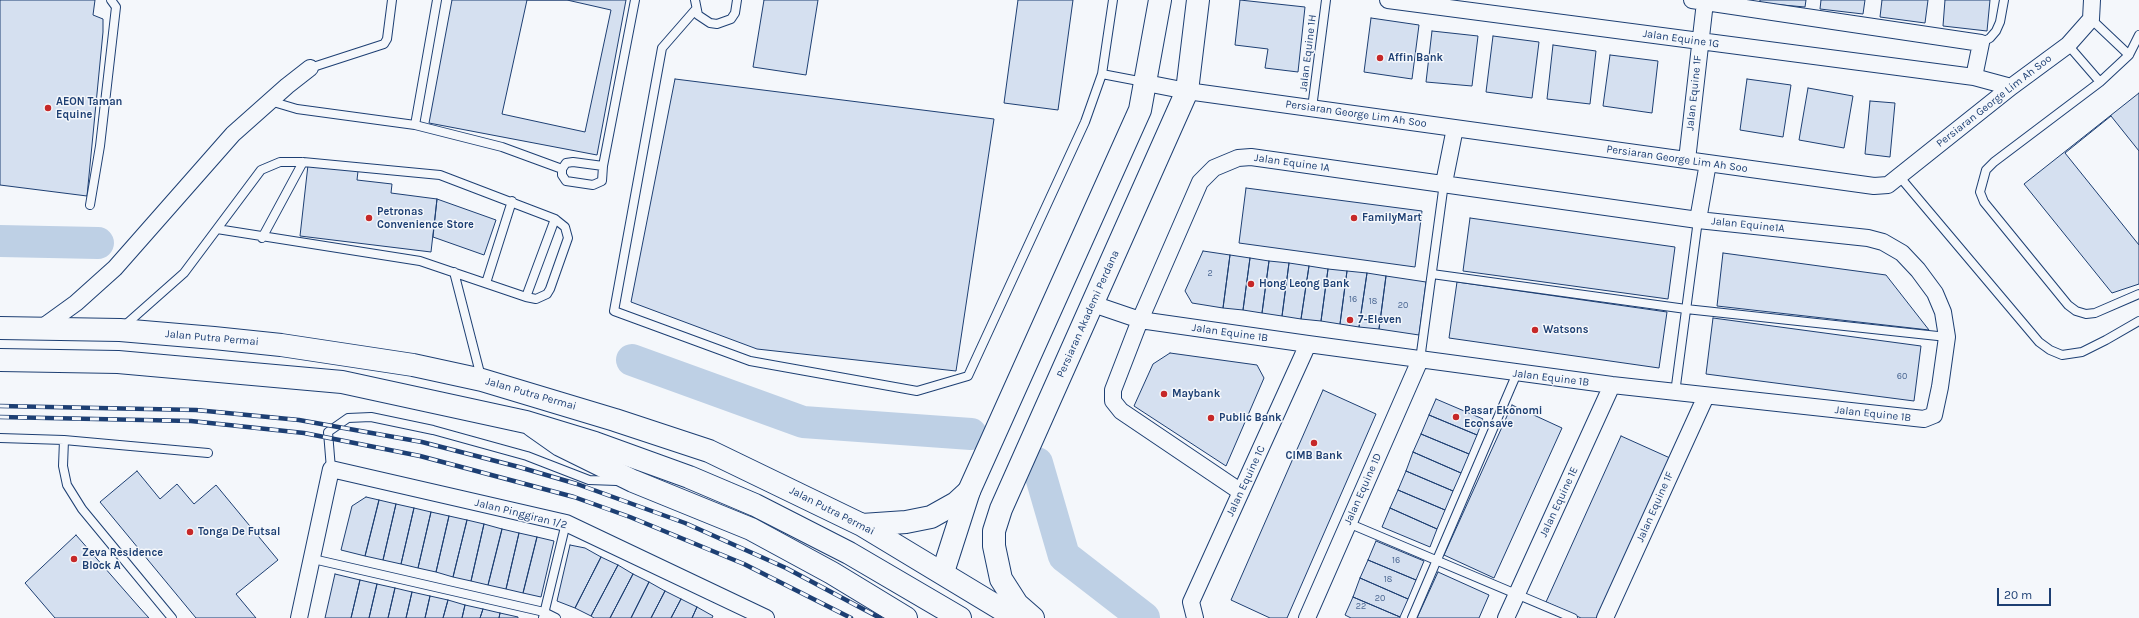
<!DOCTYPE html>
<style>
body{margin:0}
#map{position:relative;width:2139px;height:618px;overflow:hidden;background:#f4f7fb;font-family:Karla,sans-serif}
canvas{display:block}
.scale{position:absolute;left:1997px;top:588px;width:54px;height:18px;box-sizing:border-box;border:2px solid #1d3f73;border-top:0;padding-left:5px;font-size:12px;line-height:14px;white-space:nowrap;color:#1d3f73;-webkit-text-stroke:3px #f4f7fb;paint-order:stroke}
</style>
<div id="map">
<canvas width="2139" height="618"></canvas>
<div class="scale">20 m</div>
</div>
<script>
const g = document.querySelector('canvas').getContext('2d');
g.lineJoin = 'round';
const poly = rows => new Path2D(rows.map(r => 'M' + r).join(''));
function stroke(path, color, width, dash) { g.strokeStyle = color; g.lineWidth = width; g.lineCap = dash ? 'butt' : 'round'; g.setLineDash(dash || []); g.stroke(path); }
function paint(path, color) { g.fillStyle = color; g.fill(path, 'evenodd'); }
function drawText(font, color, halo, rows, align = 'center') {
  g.font = font + ' Karla,sans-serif'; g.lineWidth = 3; g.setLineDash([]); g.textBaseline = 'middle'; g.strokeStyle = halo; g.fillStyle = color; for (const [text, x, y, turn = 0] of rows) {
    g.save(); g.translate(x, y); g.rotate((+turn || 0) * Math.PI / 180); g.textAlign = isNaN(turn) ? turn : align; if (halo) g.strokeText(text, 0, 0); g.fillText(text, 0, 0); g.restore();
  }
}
stroke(poly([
 [0,241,98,243],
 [632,360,803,422,971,434],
 [1037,463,1064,556,1144,618]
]), '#bed0e5', 32);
const building = poly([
 [0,0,95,0,93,15,103,19,103,32,87,196,0,185,0,0],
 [452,0,626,0,597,155,429,123,452,0],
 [527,0,567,0,611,10,585,132,502,114,527,0],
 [764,0,818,0,806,75,753,67,764,0],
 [1018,0,1073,0,1058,110,1004,103,1018,0],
 [1240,0,1305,7,1298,72,1265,68,1268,49,1235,45,1240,0],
 [1760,0,1806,0,1805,7,1760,3,1760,0],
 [1821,0,1865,0,1863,14,1820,9,1821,0],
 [1882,0,1928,0,1925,23,1880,17,1882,0],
 [1945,0,1990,0,1987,31,1943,26,1945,0],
 [1371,18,1419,25,1412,79,1364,72,1371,18],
 [1432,31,1478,36,1472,86,1426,82,1432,31],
 [1493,36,1539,42,1532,98,1486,92,1493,36],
 [1553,45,1596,51,1590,104,1547,99,1553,45],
 [1610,55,1658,61,1652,113,1603,106,1610,55],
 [675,79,994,119,956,371,757,349,631,302,675,79],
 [1747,79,1791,85,1783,137,1740,130,1747,79],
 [1808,88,1853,96,1844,148,1799,140,1808,88],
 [2139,93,2139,284,2112,293,2024,184,2139,93],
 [1870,101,1895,103,1890,157,1865,154,1870,101],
 [2111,116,2139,151,2139,245,2065,153,2111,116],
 [308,165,358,171,357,180,392,184,391,193,437,199,431,252,300,236,308,165],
 [1246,188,1422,211,1415,267,1239,243,1246,188],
 [437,199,496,220,484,255,433,237,437,199],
 [1470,218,1675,247,1668,299,1463,271,1470,218],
 [1203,251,1230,255,1223,308,1192,303,1185,291,1203,251],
 [1723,253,1886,275,1929,330,1717,306,1723,253],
 [1230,255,1250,258,1243,310,1223,308,1230,255],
 [1250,258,1269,261,1262,313,1243,310,1250,258],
 [1269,261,1289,263,1282,316,1262,313,1269,261],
 [1289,263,1309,266,1301,319,1282,316,1289,263],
 [1309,266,1328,269,1321,321,1301,319,1309,266],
 [1328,269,1347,271,1340,324,1321,321,1328,269],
 [1347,271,1367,273,1359,327,1340,324,1347,271],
 [1367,273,1386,276,1379,329,1359,327,1367,273],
 [1386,276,1426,282,1419,335,1379,329,1386,276],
 [1457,282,1667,312,1659,368,1449,338,1457,282],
 [1713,318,1921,346,1914,401,1706,374,1713,318],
 [1170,353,1257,365,1264,378,1226,466,1134,406,1153,364,1170,353],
 [1323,390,1376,414,1287,618,1270,618,1231,600,1323,390],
 [1436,399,1483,419,1477,435,1429,415,1436,399],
 [1512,405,1562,428,1494,578,1444,555,1512,405],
 [1429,415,1477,435,1469,454,1421,434,1429,415],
 [1421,434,1469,454,1461,473,1413,452,1421,434],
 [1621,436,1670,458,1597,618,1581,618,1546,602,1621,436],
 [1413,452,1461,473,1453,491,1406,471,1413,452],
 [137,471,160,499,177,484,194,504,216,485,278,560,236,594,256,618,196,618,100,502,137,471],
 [1406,471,1453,491,1445,510,1398,490,1406,471],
 [1398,490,1445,510,1437,529,1390,508,1398,490],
 [366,497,379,500,365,556,341,550,352,506,366,497],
 [379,500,396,504,383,560,365,556,379,500],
 [396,504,414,508,401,564,383,560,396,504],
 [414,508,431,512,418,568,401,564,414,508],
 [1390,508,1437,529,1430,547,1382,527,1390,508],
 [431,512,449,516,436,572,418,568,431,512],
 [449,516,467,520,453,577,436,572,449,516],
 [467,520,484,524,471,581,453,577,467,520],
 [484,524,502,529,488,585,471,581,484,524],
 [502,529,519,533,506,589,488,585,502,529],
 [519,533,537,537,523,593,506,589,519,533],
 [76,535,139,607,149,618,55,618,25,583,76,535],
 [537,537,554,541,541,597,523,593,537,537],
 [1376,541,1424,561,1416,580,1368,560,1376,541],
 [570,545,585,548,601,557,575,608,557,601,570,545],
 [601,557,618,565,591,616,575,608,601,557],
 [1368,560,1416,580,1408,599,1360,578,1368,560],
 [618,565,633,574,610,618,594,618,591,616,618,565],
 [1438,572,1489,595,1479,618,1417,618,1438,572],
 [335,574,360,580,351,618,325,618,335,574],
 [633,574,649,582,631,618,610,618,633,574],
 [1360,578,1408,599,1400,617,1353,597,1360,578],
 [360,580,377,584,369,618,351,618,360,580],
 [649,582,665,591,651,618,631,618,649,582],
 [377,584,395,588,388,618,369,618,377,584],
 [395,588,412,592,406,618,388,618,395,588],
 [665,591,681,599,671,618,651,618,665,591],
 [412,592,430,596,425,618,406,618,412,592],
 [430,596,448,600,443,618,425,618,430,596],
 [1353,597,1400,617,1400,618,1351,618,1345,615,1353,597],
 [681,599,697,607,692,618,671,618,681,599],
 [448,600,465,605,462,618,443,618,448,600],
 [465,605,483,609,480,618,462,618,465,605],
 [697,607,713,616,712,618,692,618,697,607],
 [483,609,500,613,499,618,480,618,483,609],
 [500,613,518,617,518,618,499,618,500,613]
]);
paint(building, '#d5e0f0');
stroke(building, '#1d3f73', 1);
const lane = poly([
 [695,0,698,15,710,23,717,24,731,19,735,13,737,0],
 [696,9,662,48,614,311,750,361,917,391,968,376,1085,122,1102,74,1144,82],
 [2091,19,2129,55],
 [2139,35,2129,55,2100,82,1994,162,1986,170,1980,192,1984,202,2068,305,2076,311,2086,314,2095,313,2139,294],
 [1981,43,1990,38,1996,31,2000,22,2004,0],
 [2068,45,2100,82],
 [310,68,384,44,387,39,392,0],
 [1102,74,1113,0],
 [270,101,297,109,415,125,502,147,562,169],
 [1312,108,1326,0],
 [415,125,437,0],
 [573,162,603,166,602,181,593,185,566,181,562,175,562,169,566,163,573,162],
 [603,166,635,0],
 [1899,176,2039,342,2050,350,2062,355,2082,352,2106,340,2139,321],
 [90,205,100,146,116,7,111,0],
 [262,238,303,162],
 [454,272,481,377],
 [1432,274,1686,309,1947,337],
 [486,283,512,201],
 [526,297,555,219],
 [123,327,184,273,261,170,280,162,303,162,440,175,555,219,565,227,568,238,550,289,547,294,536,299,526,297,420,261,217,229],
 [1420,360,1444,183],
 [1675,393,1698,220],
 [0,438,64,440,208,453],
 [64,440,63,466,67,485,82,509,172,618],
 [331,469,328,432,348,418,371,417,433,430,527,456,589,480,617,481],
 [1348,523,1573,618],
 [313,559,544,612,556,618],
 [543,618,566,523],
 [1412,618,1517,373]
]);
const street = poly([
 [1388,0,1974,77,2011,87],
 [1692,0,1981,43,1974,77],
 [1146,83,1187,91,1874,186,1888,185,2011,87,2068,45,2091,19,2092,0],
 [1687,160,1705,2],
 [1444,183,1455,128],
 [1698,220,1708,163],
 [1093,304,1140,320,1308,344,1612,385,1924,419,1934,415,1940,387,1947,337,1943,312,1935,293,1918,270,1902,253,1883,242,1868,238,1698,220,1251,157,1238,158,1214,168,1200,182,1140,320,1113,390,1113,401,1121,411,1241,492],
 [40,329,76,303,115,268,233,134,287,86,310,68],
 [299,618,331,469,566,523,766,618],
 [1195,618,1191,602,1308,344],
 [1307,618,1420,360],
 [1506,618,1612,385],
 [1605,618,1706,396]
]);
const secondary = poly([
 [533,426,560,445,633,481,751,529,832,573,906,618],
 [943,572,969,491,1140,110,1160,0],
 [1033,618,1017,604,1001,579,994,546,994,531,1001,509,1187,91,1198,0]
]);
const primary = poly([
 [0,328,120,330,214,338,281,345,413,365,482,380,615,420,709,451,862,525,1016,618],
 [0,360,118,362,342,382,526,422,595,443,689,477,755,505,849,553,960,618],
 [862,525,906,522,931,517,956,503,969,491]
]);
stroke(lane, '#1d3f73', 10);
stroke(street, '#1d3f73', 18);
stroke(secondary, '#1d3f73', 24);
stroke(primary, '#1d3f73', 24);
stroke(lane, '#f4f7fb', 8);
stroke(street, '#f4f7fb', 16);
stroke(secondary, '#f4f7fb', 22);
stroke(primary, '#f4f7fb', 22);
const rail = poly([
 [0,406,196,410,299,420,422,442,519,467,577,484,685,523,786,568,880,618],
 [0,417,191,421,304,433,420,456,574,497,630,517,744,564,851,618]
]);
stroke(rail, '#1d3f73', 4.5);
stroke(rail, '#f4f7fb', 3, [9]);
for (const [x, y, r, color] of [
 [1380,58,4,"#c62828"],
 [48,108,4,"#c62828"],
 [369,218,4,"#c62828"],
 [1354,218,4,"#c62828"],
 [1251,284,4,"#c62828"],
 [1350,320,4,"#c62828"],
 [1535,330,4,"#c62828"],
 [1164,394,4,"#c62828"],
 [1456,417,4,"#c62828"],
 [1211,418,4,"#c62828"],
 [1314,443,4,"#c62828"],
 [190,532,4,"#c62828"],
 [74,559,4,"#c62828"]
]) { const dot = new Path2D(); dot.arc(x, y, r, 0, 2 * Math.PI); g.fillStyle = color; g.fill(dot); stroke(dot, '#f4f7fb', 1.5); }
drawText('9px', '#4b6792', null, [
 ["2",1210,273],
 ["16",1353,299],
 ["18",1373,301],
 ["20",1403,305],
 ["60",1902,376],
 ["16",1396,560],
 ["18",1388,579],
 ["20",1380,598],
 ["22",1361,606]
]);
drawText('11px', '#1d3f73', '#f4f7fb', [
 ["Jalan Equine 1G",1681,39,8],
 ["Jalan Equine 1H",1308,53,-83],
 ["Jalan Equine 1F",1694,93,-84],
 ["Persiaran George Lim Ah Soo",1994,101,-38],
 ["Persiaran George Lim Ah Soo",1356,114,8],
 ["Persiaran George Lim Ah Soo",1677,159,8],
 ["Jalan Equine 1A",1292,163,8],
 ["Jalan Equine1A",1748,225,6],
 ["Persiaran Akademi Perdana",1088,314,-66],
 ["Jalan Equine 1B",1230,333,8],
 ["Jalan Putra Permai",212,338,5],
 ["Jalan Equine 1B",1551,378,7],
 ["Jalan Putra Permai",531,394,16],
 ["Jalan Equine 1B",1873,414,6],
 ["Jalan Equine 1C",1246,481,-65],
 ["Jalan Equine 1D",1363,489,-66],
 ["Jalan Equine 1E",1559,502,-65],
 ["Jalan Equine 1F",1655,507,-66],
 ["Jalan Putra Permai",832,511,27],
 ["Jalan Pinggiran 1/2",521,514,14]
]);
drawText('bold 11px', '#1d3f73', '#f4f7fb', [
 ["Affin Bank",1388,58],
 ["AEON Taman",56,102],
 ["Equine",56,115],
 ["Petronas",377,212],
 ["Convenience Store",377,225],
 ["FamilyMart",1362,218],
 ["Hong Leong Bank",1259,284],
 ["7-Eleven",1358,320],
 ["Watsons",1543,330],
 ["Maybank",1172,394],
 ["Pasar Ekonomi",1464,411],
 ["Econsave",1464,424],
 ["Public Bank",1219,418],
 ["CIMB Bank",1314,456,"center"],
 ["Tonga De Futsal",198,532],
 ["Zeva Residence",82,553],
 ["Block A",82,566]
], 'left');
</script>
